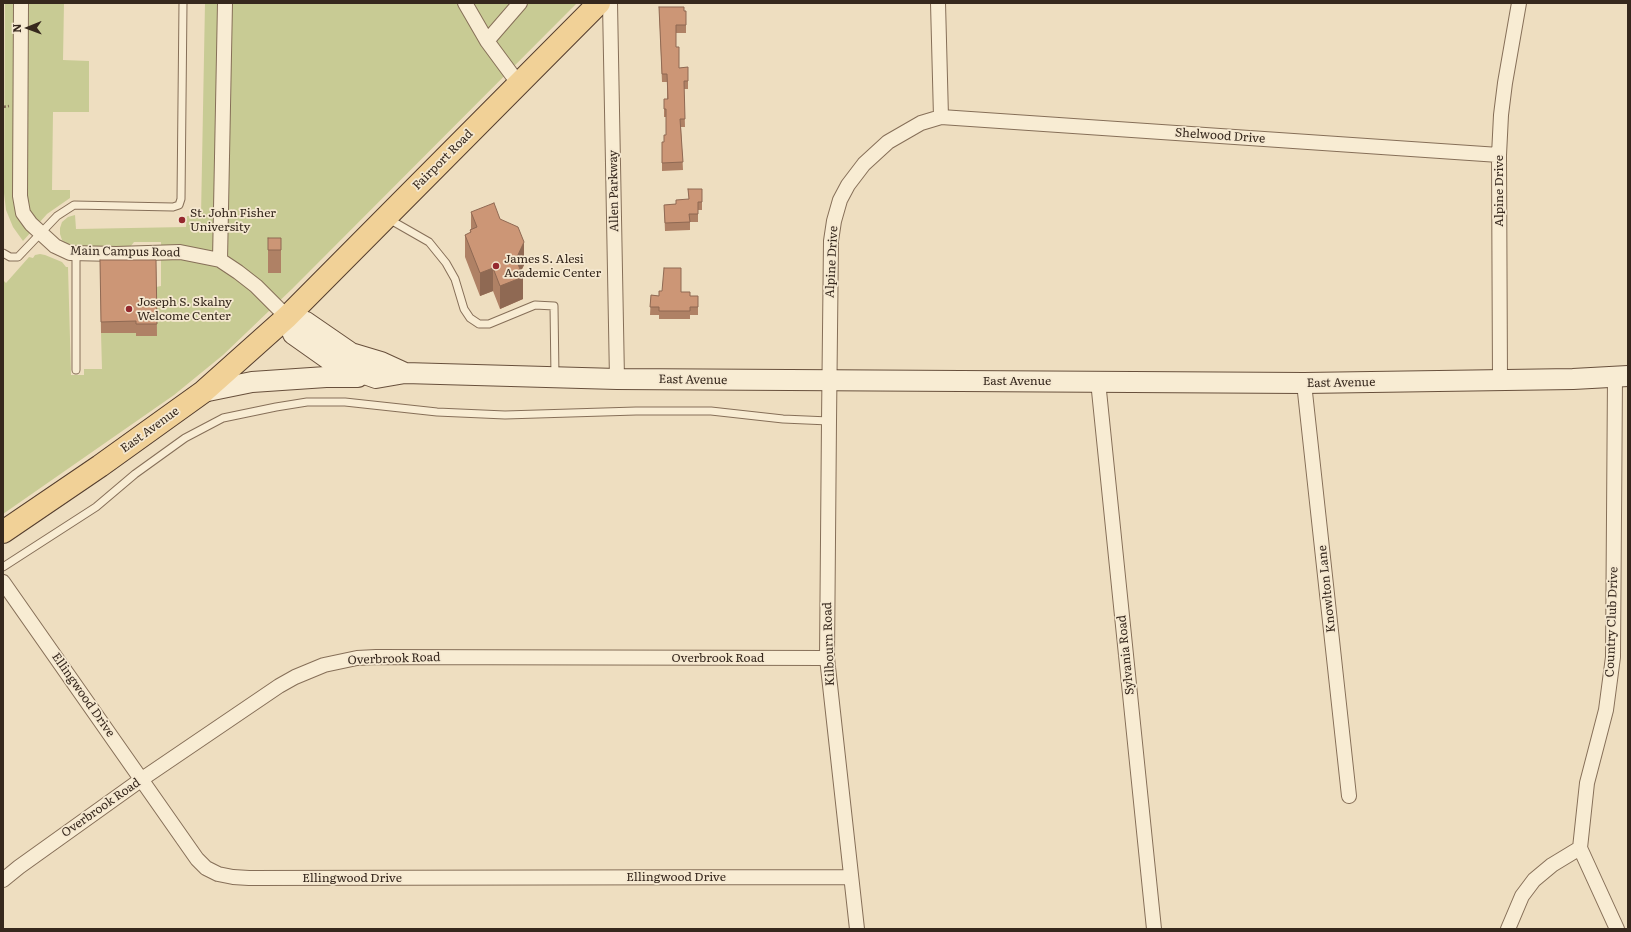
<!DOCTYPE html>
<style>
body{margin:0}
#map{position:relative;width:1631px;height:932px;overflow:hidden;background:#eedec0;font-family:Literata,serif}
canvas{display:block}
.frame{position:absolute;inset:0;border:4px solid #36281d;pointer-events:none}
.north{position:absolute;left:8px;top:8px;width:40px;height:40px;-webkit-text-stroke:3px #f5e8d0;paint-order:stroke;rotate:269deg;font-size:11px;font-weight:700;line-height:16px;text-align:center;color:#36281d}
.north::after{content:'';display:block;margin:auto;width:14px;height:18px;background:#36281d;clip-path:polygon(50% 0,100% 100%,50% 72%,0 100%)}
</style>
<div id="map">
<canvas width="1631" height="932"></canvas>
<div class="frame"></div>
<div class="north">N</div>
</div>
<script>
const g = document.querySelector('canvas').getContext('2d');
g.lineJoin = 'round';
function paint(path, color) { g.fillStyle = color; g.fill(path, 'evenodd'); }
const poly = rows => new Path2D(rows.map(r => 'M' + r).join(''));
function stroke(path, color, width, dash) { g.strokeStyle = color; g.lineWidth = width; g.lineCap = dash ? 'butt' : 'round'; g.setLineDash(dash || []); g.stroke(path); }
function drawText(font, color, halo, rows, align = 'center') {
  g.font = font + ' Literata,serif'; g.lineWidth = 3.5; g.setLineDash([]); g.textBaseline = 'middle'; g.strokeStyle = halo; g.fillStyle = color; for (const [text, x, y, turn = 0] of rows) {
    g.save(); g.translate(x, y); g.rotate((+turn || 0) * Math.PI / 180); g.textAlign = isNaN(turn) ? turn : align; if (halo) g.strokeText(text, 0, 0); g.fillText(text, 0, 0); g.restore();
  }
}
paint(poly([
 [5,3,64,3,63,60,89,61,89,112,53,112,52,190,70,190,70,198,47,214,23,241,13,227,6,210,4,193],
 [205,3,577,3,292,289,223,355,174,395,3,514,3,280,6,283,29,257,33,258,35,255,40,254,45,255,62,262,66,267,68,267,71,375,84,375,84,369,102,369,101,333,136,332,136,336,156,287,161,286,161,242,134,242,131,246,73,246,67,244,62,240,60,234,60,228,62,222,68,217,75,215,76,229,186,227,187,216,201,216]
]), '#c8cb94');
const lane = poly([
 [387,218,429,242,446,263,455,279,464,309,470,318,479,324,489,324,535,305,554,306,555,377],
 [3,253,10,257,18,257,57,216,74,205,173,207,179,205,181,199,183,3],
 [76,253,76,370],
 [3,567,96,507,135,474,185,438,223,418,276,407,307,402,345,402,437,412,505,415,636,411,711,411,783,419,829,421]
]);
const street = poly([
 [21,3,20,196,23,213,31,224,55,246,70,253,116,254,180,252,220,260,238,272,256,286,287,317],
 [465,3,487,41,518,83],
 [610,3,617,379],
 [938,3,941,117],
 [487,41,520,3],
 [220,260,225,3],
 [1615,377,1613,657,1606,710,1587,783,1580,848,1617,929],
 [1500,380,1499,155,1501,115,1505,83,1519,3],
 [1098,381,1154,929],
 [1304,383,1349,796],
 [3,582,197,859,206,868,218,874,233,877,249,878,851,877],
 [3,880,19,867,142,779,279,686,295,677,324,665,357,658,376,657,827,658],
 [857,929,827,658,829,421,831,241,834,221,840,200,848,185,864,164,888,142,921,123,941,117,1499,155],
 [1508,929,1522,896,1534,880,1552,865,1580,848]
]);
const secondary = poly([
 [287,317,293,334,334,363,376,378,405,373,617,379,1304,383,1573,379,1628,376],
 [287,317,306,322,351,353,381,362,405,373],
 [203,392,252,382,326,377,358,377]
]);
const primary = poly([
 [3,532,100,466,203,392,287,317,599,3]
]);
stroke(lane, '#866f58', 9);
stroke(street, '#866f58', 16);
stroke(secondary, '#68503c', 22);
stroke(primary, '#543d2d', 24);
stroke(poly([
 [3,107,9,106]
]), '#866f58', 2.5, [3, 2]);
stroke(lane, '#f8ecd3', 7);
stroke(street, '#f8ecd3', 14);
stroke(secondary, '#f8ecd3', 20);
stroke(primary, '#f1d197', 22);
paint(poly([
 [659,7,686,11,686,33,676,33,676,47,679,68,688,67,688,89,684,89,685,127,681,127,683,170,662,171,662,142,664,142,666,135,666,117,664,117,664,99,667,99,667,82,662,82],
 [688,189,702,189,702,210,698,210,698,222,690,222,690,230,665,231,664,205,676,204,689,199],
 [471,212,500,219,524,265,521,271,523,299,500,309,493,291,480,296,465,257,465,235,470,233,470,230,471,229],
 [268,238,281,238,281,273,268,273],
 [100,260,156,260,157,336,136,336,136,333,101,333],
 [662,291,681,292,690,296,698,296,698,315,690,315,690,319,659,319,659,315,650,315,651,295,659,296]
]), '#af8165');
paint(poly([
 [524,242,524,265,517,279,523,277,523,299,500,309,500,286],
 [493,268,493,291,480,296,480,273]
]), '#8f6953');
const building = poly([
 [659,7,684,7,684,11,686,11,686,25,676,25,676,47,679,47,679,68,688,67,688,81,684,81,685,119,680,119,683,162,662,163,662,142,664,142,664,135,666,135,666,109,664,109,664,99,668,99,667,74,662,74,659,7],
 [688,189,702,189,702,202,698,202,698,214,689,214,690,222,665,223,664,205,676,204,676,200,689,199,688,189],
 [494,203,500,219,518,227,524,242,516,259,523,277,500,286,493,268,480,273,465,235,471,232,470,230,477,227,471,212,494,203],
 [268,238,281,238,281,250,268,250,268,238],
 [100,260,156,260,157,324,136,324,136,321,101,322,100,260],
 [664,268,681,268,681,292,690,292,690,296,698,296,698,307,690,307,690,311,659,311,659,307,650,307,651,295,659,296,659,291,662,291,664,268]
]);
paint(building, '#cc9676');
stroke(building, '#8f6953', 1);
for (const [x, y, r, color] of [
 [182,220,4,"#95282e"],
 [496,266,4,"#95282e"],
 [129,309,4,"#95282e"]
]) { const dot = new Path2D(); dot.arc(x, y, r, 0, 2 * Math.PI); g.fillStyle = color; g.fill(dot); stroke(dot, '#f5e8d0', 1.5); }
drawText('12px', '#36281d', '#f5e8d0', [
 ["Shelwood Drive",1220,136,4],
 ["Fairport Road",443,160,-45],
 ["Allen Parkway",614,191,-91],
 ["Alpine Drive",1499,191,-90],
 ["Main Campus Road",125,252,1],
 ["Alpine Drive",832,262,-87],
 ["East Avenue",693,380,1],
 ["East Avenue",1017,381],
 ["East Avenue",1341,383,-1],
 ["East Avenue",150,430,-36],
 ["Knowlton Lane",1327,589,-96],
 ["Country Club Drive",1612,622,-88],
 ["Kilbourn Road",829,644,-92],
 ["Sylvania Road",1126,655,-96],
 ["Overbrook Road",718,658],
 ["Overbrook Road",394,659,-2],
 ["Ellingwood Drive",83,695,55],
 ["Overbrook Road",101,808,-35],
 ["Ellingwood Drive",676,877],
 ["Ellingwood Drive",352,878]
]);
drawText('12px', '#36281d', '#f5e8d0', [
 ["St. John Fisher",190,213],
 ["University",190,227],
 ["James S. Alesi",504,259],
 ["Academic Center",504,273],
 ["Joseph S. Skalny",137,302],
 ["Welcome Center",137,316]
], 'left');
</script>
